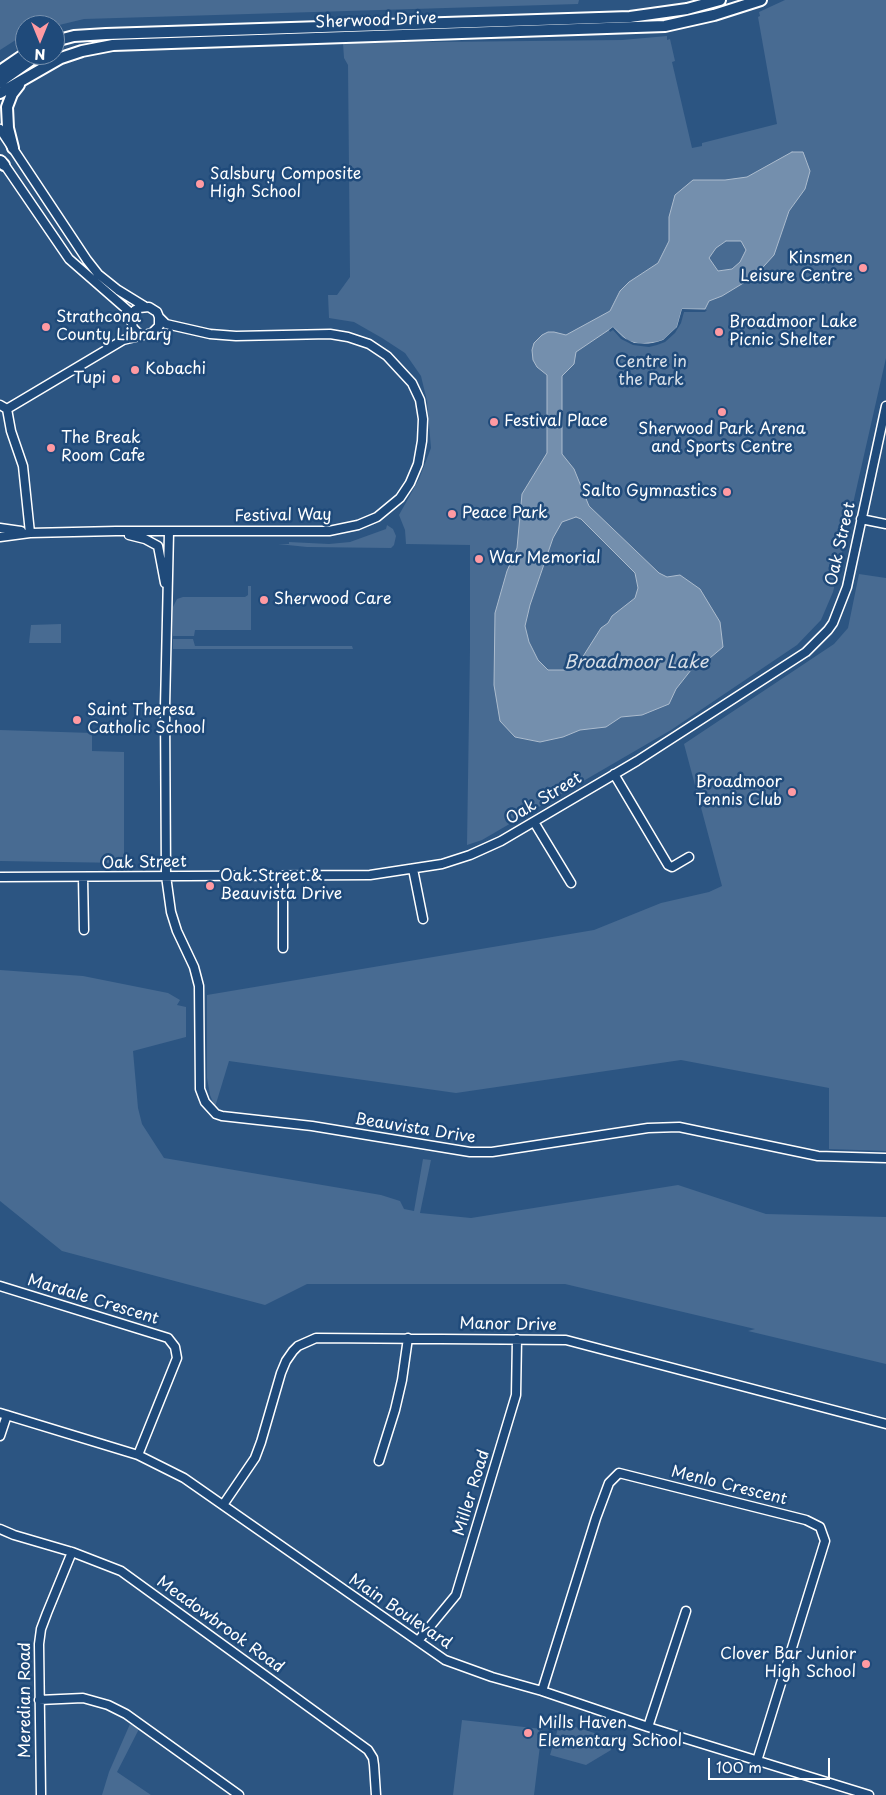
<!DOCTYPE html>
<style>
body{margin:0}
#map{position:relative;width:886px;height:1795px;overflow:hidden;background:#2c5582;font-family:"Playpen Sans",sans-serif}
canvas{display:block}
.north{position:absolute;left:15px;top:15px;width:50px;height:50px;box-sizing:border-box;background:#1f4a7a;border:1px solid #7992af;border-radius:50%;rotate:180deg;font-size:14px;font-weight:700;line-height:20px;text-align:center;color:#fff}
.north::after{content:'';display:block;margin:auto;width:18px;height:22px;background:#ff9aa2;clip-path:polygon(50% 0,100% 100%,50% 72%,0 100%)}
.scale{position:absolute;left:708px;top:1758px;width:122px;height:22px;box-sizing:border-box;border:2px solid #fff;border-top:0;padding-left:6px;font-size:15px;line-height:18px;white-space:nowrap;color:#fff;-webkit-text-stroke:4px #1f4a7a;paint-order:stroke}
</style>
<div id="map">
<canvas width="886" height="1795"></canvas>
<div class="north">N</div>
<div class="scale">100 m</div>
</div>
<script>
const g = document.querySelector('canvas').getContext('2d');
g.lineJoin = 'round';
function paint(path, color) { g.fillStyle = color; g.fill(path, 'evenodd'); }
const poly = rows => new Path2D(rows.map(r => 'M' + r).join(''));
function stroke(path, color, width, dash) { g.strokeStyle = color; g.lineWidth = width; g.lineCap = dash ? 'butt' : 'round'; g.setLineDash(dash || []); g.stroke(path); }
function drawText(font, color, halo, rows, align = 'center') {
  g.font = font + ' "Playpen Sans",sans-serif'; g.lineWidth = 5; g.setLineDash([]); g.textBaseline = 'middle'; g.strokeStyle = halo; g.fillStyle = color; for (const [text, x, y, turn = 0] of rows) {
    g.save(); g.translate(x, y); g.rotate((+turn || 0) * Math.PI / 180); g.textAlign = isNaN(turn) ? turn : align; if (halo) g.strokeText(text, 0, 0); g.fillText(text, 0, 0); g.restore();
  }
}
paint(poly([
 [0,0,579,0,578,4,84,19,55,26,25,25,25,34,0,50],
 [785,0,886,0,886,358,833,592,821,620,797,645,671,730,482,840,467,845,470,649,470,545,406,544,405,530,399,515,419,479,431,448,427,401,421,376,405,353,382,338,354,322,329,318,328,295,337,295,350,277,348,65,344,58,343,43,622,40,667,36,667,40,670,39,675,61,672,62,692,148,702,146,702,143,777,124,758,17,760,16,759,12],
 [387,525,393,529,396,536,394,545,391,548,307,547,278,544,289,544,289,542,329,544,350,542,386,529],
 [859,574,886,578,886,1151,829,1149,829,1088,681,1060,456,1093,229,1061,215,1107,210,1095,207,1078,207,995,594,930,661,903,709,892,722,886,684,744,834,644,848,628],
 [248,586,251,586,251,630,195,630,194,636,173,636,173,607,177,599,183,597,245,597,248,595],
 [61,624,61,643,29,643,31,625],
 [173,639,193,639,195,646,352,646,353,649,173,649],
 [0,730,92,733,92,751,124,752,124,863,0,861],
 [0,970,83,976,168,993,180,1000,177,1005,186,1007,186,1037,133,1051,138,1108,142,1124,164,1158,381,1195,400,1201,404,1209,414,1211,423,1159,431,1160,420,1213,471,1218,678,1185,766,1214,886,1217,886,1364,748,1331,755,1329,565,1284,307,1284,265,1305,62,1251,0,1201],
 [462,1720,542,1729,534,1795,453,1795],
 [560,1722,610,1738,611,1750,586,1765,550,1755],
 [130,1724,139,1729,117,1772,151,1795,102,1795,109,1772]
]), '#486b92');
const water = poly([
 [792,152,803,152,810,171,805,189,789,211,774,255,755,276,722,296,709,301,705,309,682,309,677,327,663,340,657,342,640,344,628,341,613,327,576,352,574,364,562,376,562,454,574,469,589,506,659,573,667,577,680,575,700,589,720,622,723,647,704,663,691,670,676,689,669,704,642,715,621,717,606,727,580,730,563,737,540,742,515,737,500,721,494,685,495,613,507,571,517,548,522,494,547,453,547,375,537,367,533,360,532,350,534,343,542,335,548,332,554,332,566,335,610,311,620,291,629,282,658,263,669,241,669,217,675,195,693,180,725,180,747,177,792,152],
 [726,241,741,241,746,250,740,262,732,269,718,271,709,258,716,248,726,241],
 [576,517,581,519,635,573,638,588,635,598,612,616,608,623,601,628,582,658,569,670,548,670,538,660,529,642,525,626,530,605,553,538,562,522,576,517]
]);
paint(water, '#748fad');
stroke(water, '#acbcce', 1);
paint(poly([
 [682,309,707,310,705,312,684,312,681,323,675,333,665,342,657,345,649,347,633,345,621,339,613,330,610,332,609,330,613,327,622,337,634,343,649,344,657,342,663,340,677,327]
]), '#2c5582');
const minor = poly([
 [0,129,87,260,98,274,118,290,144,306],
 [2,161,69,259,132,314],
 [0,405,7,409,11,431,23,466,30,533],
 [7,409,123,340,152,333,159,326,159,317,157,312,149,307,139,308,135,310,131,319,133,328,139,334,143,335],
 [861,519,886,524],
 [0,528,21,531],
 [169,532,165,707,166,876,171,912,177,931,194,967,199,986,200,1089,205,1102,216,1114,222,1116,312,1126,470,1152,492,1152,648,1128,679,1127,818,1156,886,1158],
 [129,535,145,539,158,546,165,583],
 [0,537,30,533,116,531,329,531,358,525,377,517,400,498,410,483,418,464,422,441,423,419,420,400,412,383,387,356,369,344,348,337,330,334,236,336,210,334,166,324,159,317],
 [614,774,668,865,672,867,689,857],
 [534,822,571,883],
 [413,869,423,919],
 [283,876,283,948],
 [0,877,370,875,442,864,470,855,501,841,637,761,806,652,828,630,833,623,847,587,886,406],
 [83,877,84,930],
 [0,1286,168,1338,175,1347,177,1358,138,1455],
 [0,1413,138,1455,184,1478,445,1660,492,1677,542,1691,648,1727,869,1795],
 [0,1436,7,1415],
 [379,1461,395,1410,402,1380,408,1338],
 [223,1505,255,1458,261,1442,281,1373,286,1361,293,1351,298,1346,316,1338,566,1340,886,1424],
 [0,1529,14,1535,72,1552,121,1571,368,1750,373,1758,374,1765,376,1795],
 [418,1641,456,1595,516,1395,517,1339],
 [542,1691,596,1518,609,1483,619,1473,806,1520,820,1527,825,1541,757,1761],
 [39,1700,83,1698,108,1705,126,1714,239,1795],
 [648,1727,686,1611],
 [41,1795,39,1644,41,1629,47,1613,72,1552]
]);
const major = poly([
 [55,41,74,36,106,34,630,17,687,9,720,0],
 [0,71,25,54],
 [0,82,38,55],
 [0,93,61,58,82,51,113,45,665,26,714,15,761,0],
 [13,148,8,128,7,107,12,94,19,85],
 [0,161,4,165]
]);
stroke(minor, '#fff', 11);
stroke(major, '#fff', 14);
stroke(minor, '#1f4a7a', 8);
stroke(major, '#1f4a7a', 10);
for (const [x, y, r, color] of [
 [200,184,5,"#ff9aa2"],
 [863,268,5,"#ff9aa2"],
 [46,327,5,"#ff9aa2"],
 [719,332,5,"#ff9aa2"],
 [135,370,5,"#ff9aa2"],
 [116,379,5,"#ff9aa2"],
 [722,412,5,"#ff9aa2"],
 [494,422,5,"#ff9aa2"],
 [51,448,5,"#ff9aa2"],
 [727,492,5,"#ff9aa2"],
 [452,514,5,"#ff9aa2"],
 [479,559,5,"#ff9aa2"],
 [264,600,5,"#ff9aa2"],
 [77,720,5,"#ff9aa2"],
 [792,792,5,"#ff9aa2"],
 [210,886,5,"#ff9aa2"],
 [866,1664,5,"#ff9aa2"],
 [528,1733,5,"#ff9aa2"]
]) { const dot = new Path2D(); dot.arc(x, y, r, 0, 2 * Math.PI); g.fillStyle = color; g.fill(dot); stroke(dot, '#1f4a7a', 2); }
drawText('16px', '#fff', '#1f4a7a', [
 ["Sherwood Drive",376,21,-2],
 ["Festival Way",283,516,-1],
 ["Oak Street",841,544,-77],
 ["Oak Street",544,799,-31],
 ["Oak Street",144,863,-1],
 ["Beauvista Drive",415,1129,9],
 ["Mardale Crescent",93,1300,17],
 ["Manor Drive",508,1325,1],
 ["Menlo Crescent",729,1486,14],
 ["Miller Road",472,1493,-73],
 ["Main Boulevard",400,1612,34],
 ["Meadowbrook Road",220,1625,36],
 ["Meredian Road",26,1700,-90]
]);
drawText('16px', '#fff', '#1f4a7a', [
 ["Salsbury Composite",210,175],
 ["High School",210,193],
 ["Kinsmen",853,259,"right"],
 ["Leisure Centre",853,277,"right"],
 ["Strathcona",56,318],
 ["County Library",56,336],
 ["Broadmoor Lake",729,323],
 ["Picnic Shelter",729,341],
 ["Kobachi",145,370],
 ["Tupi",106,379,"right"],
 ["Festival Place",504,422],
 ["Sherwood Park Arena",722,430,"center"],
 ["and Sports Centre",722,448,"center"],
 ["The Break",61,439],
 ["Room Cafe",61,457],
 ["Salto Gymnastics",717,492,"right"],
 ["Peace Park",462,514],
 ["War Memorial",489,559],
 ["Sherwood Care",274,600],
 ["Saint Theresa",87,711],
 ["Catholic School",87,729],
 ["Broadmoor",782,783,"right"],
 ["Tennis Club",782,801,"right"],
 ["Oak Street &",220,877],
 ["Beauvista Drive",220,895],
 ["Clover Bar Junior",856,1655,"right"],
 ["High School",856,1673,"right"],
 ["Mills Haven",538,1724],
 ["Elementary School",538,1742]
], 'left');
drawText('16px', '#dae1e9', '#1f4a7a', [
 ["Centre in",651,363],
 ["the Park",651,381]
]);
drawText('italic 18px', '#d5dde6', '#1f4a7a', [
 ["Broadmoor Lake",636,663]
]);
</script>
